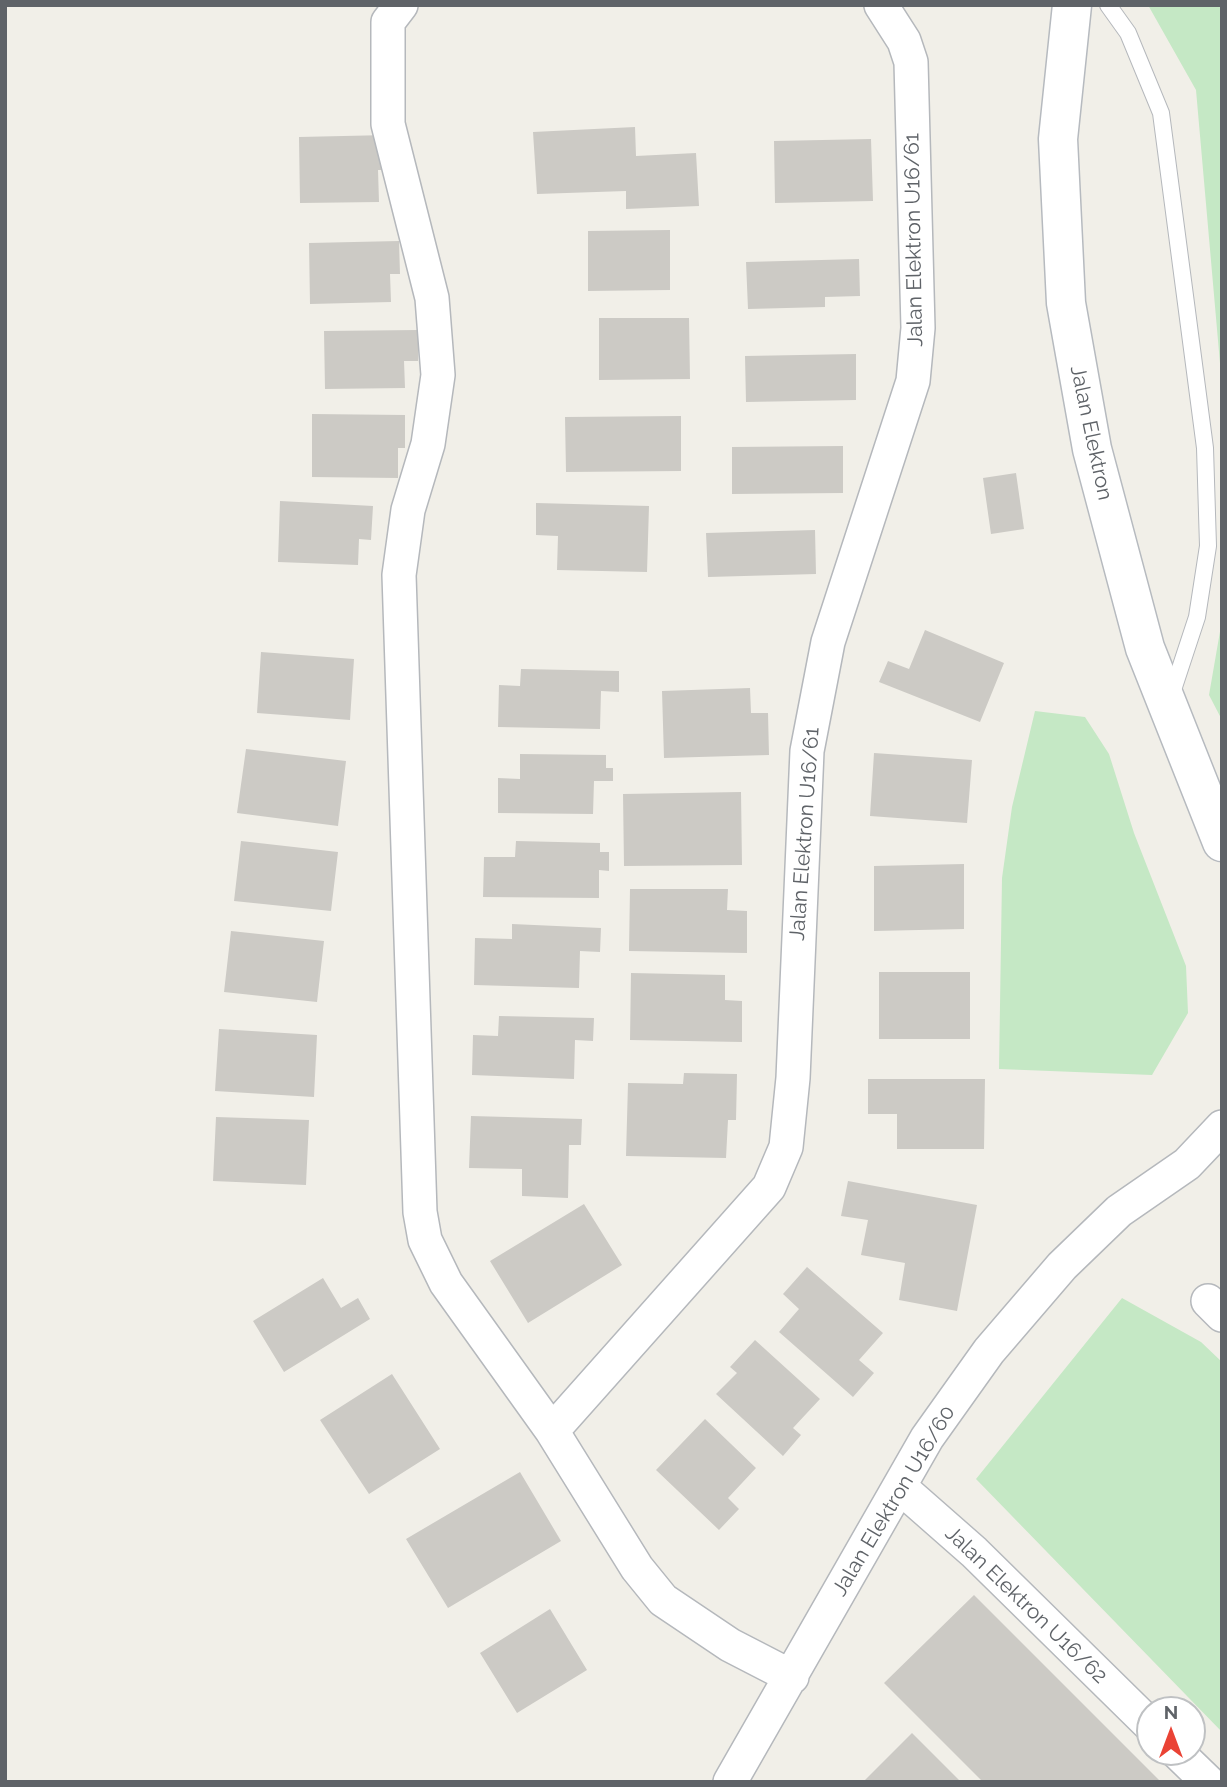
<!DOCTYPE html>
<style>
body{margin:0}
#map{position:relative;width:1227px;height:1787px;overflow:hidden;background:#f1efe8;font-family:Raleway,sans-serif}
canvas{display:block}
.frame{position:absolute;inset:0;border:7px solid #5f6368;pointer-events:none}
.north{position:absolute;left:1136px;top:1696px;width:70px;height:70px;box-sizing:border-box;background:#fff;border:2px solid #bfc1c3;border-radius:50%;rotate:0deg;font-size:19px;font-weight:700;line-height:28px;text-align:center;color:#5f6368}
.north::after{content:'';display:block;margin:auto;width:24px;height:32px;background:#ea4335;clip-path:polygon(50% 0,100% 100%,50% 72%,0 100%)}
</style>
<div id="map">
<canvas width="1227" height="1787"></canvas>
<div class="frame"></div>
<div class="north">N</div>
</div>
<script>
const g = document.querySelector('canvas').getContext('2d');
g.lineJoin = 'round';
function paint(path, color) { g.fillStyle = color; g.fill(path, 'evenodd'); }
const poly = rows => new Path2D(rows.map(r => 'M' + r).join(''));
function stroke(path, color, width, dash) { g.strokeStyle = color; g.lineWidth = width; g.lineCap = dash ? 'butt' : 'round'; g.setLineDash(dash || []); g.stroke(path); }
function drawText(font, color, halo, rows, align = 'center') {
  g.font = font + ' Raleway,sans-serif'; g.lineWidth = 5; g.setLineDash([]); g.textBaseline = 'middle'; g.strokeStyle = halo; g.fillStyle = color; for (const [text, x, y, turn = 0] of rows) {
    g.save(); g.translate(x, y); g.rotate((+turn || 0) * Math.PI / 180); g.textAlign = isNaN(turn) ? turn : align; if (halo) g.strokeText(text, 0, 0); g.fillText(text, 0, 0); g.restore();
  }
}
paint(poly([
 [1148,5,1222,5,1222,386,1196,90],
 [1222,620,1222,720,1209,695],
 [1035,711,1085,717,1109,754,1134,833,1186,966,1188,1013,1152,1075,999,1069,1002,878,1012,807],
 [1122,1298,1201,1342,1222,1362,1222,1732,976,1479]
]), '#c5e8c5');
paint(poly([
 [635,127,636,156,696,153,699,206,626,209,626,191,537,194,533,132],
 [388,135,389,170,378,170,379,202,300,203,299,137],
 [871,139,873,201,775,203,774,141],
 [670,230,670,290,588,291,588,231],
 [399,241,400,274,390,274,391,302,310,304,309,243],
 [859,259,860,296,825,297,825,307,748,309,746,262],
 [599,318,689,318,690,379,599,380],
 [418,330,418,361,404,361,405,388,325,389,324,331],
 [856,354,856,400,746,402,745,356],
 [312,414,405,415,405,448,398,448,398,478,312,477],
 [681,416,681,471,566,472,565,417],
 [843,446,843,493,732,494,732,447],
 [1016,473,1024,529,991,534,983,478],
 [280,501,373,506,371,540,359,539,358,565,278,562],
 [536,503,649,506,647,572,557,570,558,536,536,535],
 [815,530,816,574,708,577,706,533],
 [925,630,1004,663,980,722,879,682,888,661,909,669],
 [261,652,354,659,350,720,257,713],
 [521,669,619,671,619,692,601,691,600,729,498,727,499,685,520,686],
 [750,688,751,713,768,713,769,755,664,758,662,691],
 [246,749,346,761,338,826,237,813],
 [874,753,972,760,967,823,870,816],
 [520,754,606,755,606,768,613,768,613,781,594,781,593,814,498,813,498,778,520,779],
 [741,792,742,865,624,866,623,794],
 [241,841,338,852,331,911,234,901],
 [516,841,600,843,600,852,609,852,609,871,599,870,599,898,483,897,484,857,515,857],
 [964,864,964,929,874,931,874,866],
 [630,889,728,889,727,910,747,911,747,953,629,951],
 [512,924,601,928,600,952,580,951,579,988,474,985,475,938,512,939],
 [231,931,324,941,317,1002,224,992],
 [879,972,970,972,970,1039,879,1039],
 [631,973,725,975,725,1000,742,1001,742,1042,630,1040],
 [499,1016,594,1018,593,1041,575,1040,574,1079,472,1075,473,1035,498,1036],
 [219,1029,317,1035,314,1097,215,1091],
 [684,1073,737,1074,736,1120,728,1120,726,1158,626,1156,628,1083,683,1084],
 [868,1079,985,1079,984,1149,897,1149,897,1114,868,1114],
 [471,1116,582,1119,581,1145,569,1145,568,1198,522,1196,522,1169,469,1168],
 [216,1117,309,1120,306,1185,213,1181],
 [848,1181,977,1205,957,1311,899,1300,905,1263,861,1255,868,1220,841,1216],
 [584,1204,622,1265,528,1323,490,1261],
 [807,1267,883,1333,859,1360,874,1373,853,1397,779,1332,799,1309,783,1294],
 [323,1278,341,1308,358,1298,370,1319,284,1372,253,1321],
 [755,1340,820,1399,793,1428,801,1435,783,1456,716,1394,737,1373,730,1367],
 [392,1374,440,1449,369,1494,320,1420],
 [705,1419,756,1468,728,1498,739,1509,719,1530,656,1470],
 [520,1472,561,1541,448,1608,406,1539],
 [974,1595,1161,1782,983,1782,884,1683],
 [550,1609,587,1670,517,1713,480,1653],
 [912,1733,961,1782,863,1782]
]), '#cccac5');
const lane = poly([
 [1108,5,1128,33,1161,113,1205,448,1208,546,1197,617,1171,696]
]);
const street = poly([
 [401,5,388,22,388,124,432,298,438,375,428,444,408,510,399,575,420,1212,425,1240,446,1283,552,1431,637,1568,663,1600,730,1645,792,1677],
 [1208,1301,1222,1315],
 [552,1431,769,1187,786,1147,793,1078,807,751,828,642,913,381,918,328,911,62,904,41,881,5],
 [900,1487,974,1552,1150,1725],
 [1177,1752,1208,1782],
 [730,1782,927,1438,989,1351,1062,1266,1119,1211,1187,1164,1222,1127]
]);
const secondary = poly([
 [1072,5,1058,139,1066,303,1092,449,1145,648,1222,842]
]);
stroke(lane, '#b5b8bc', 18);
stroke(street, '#b5b8bc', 36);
stroke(secondary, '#b6babf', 41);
stroke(lane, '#fff', 16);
stroke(street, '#fff', 33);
stroke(secondary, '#fff', 38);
drawText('21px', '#5f6368', '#fff', [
 ["Jalan Elektron U16/61",914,240,-91],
 ["Jalan Elektron",1091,433,78],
 ["Jalan Elektron U16/61",805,834,-86],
 ["Jalan Elektron U16/60",894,1501,-59],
 ["Jalan Elektron U16/62",1026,1605,44]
]);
</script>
